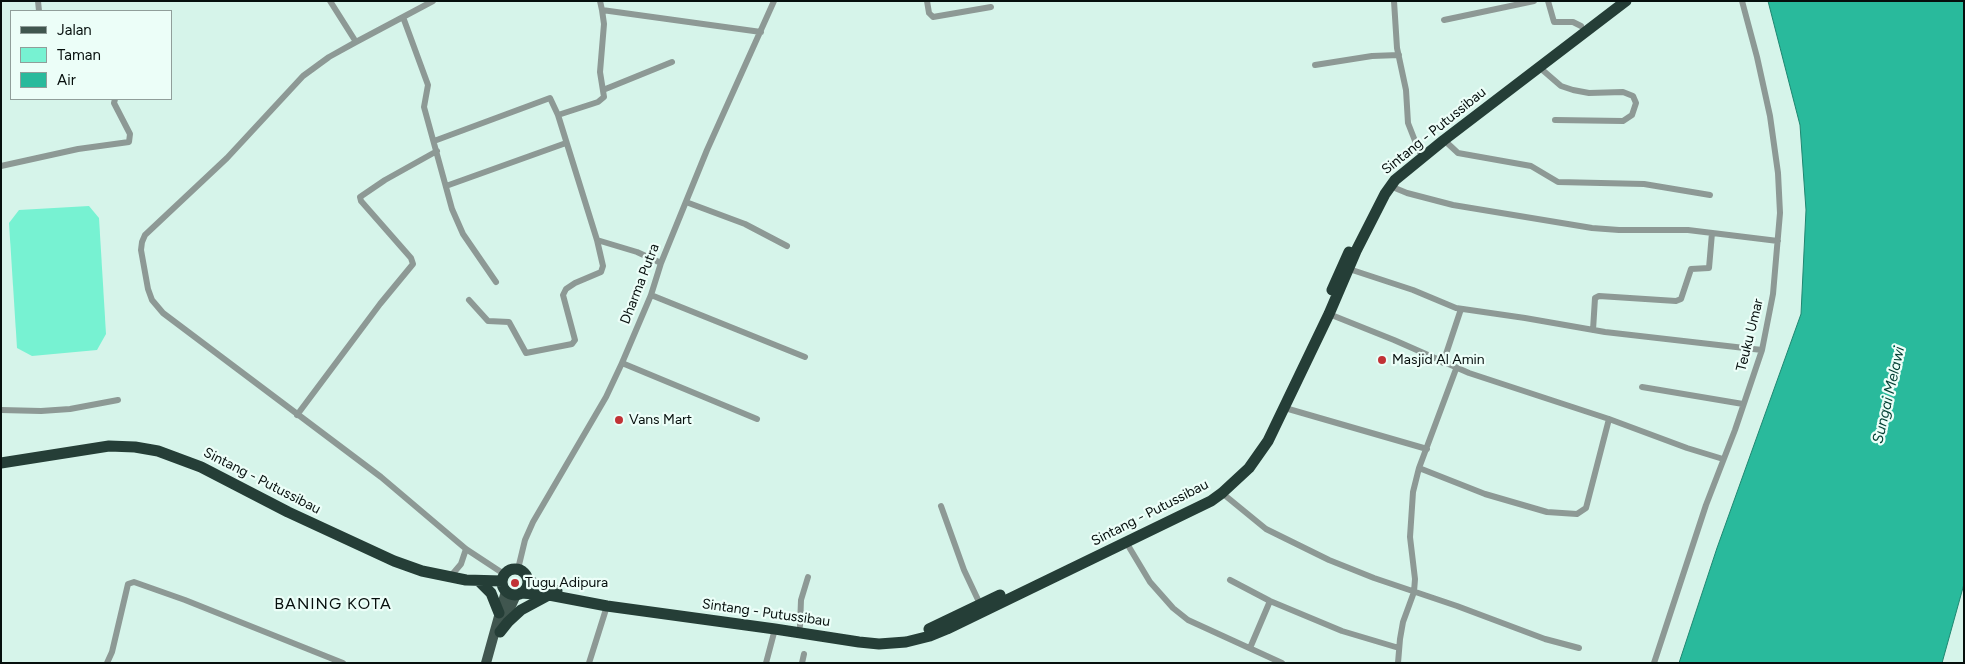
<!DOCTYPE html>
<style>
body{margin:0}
#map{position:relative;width:1965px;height:664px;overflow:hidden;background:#d6f4ea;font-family:Figtree,sans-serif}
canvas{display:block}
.frame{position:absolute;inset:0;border:2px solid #060f0d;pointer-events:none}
.legend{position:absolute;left:10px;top:10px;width:162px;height:90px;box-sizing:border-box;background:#ecfef8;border:1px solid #909e9a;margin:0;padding:6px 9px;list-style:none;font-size:15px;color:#060f0d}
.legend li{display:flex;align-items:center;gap:10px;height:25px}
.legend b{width:25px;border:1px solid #909e9a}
</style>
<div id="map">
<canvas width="1965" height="664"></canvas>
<div class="frame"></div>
<ul class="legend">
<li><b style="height:6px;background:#40564f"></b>Jalan</li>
<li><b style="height:14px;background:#77f2d2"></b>Taman</li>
<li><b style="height:14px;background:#29ba9c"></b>Air</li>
</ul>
</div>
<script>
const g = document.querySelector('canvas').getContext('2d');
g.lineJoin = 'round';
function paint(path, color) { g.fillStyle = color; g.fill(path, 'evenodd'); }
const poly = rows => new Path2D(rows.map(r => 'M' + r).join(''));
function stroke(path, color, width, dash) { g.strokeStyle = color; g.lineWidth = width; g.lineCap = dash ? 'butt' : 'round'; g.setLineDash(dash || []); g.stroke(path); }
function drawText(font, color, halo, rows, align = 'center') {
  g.font = font + ' Figtree,sans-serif'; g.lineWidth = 4.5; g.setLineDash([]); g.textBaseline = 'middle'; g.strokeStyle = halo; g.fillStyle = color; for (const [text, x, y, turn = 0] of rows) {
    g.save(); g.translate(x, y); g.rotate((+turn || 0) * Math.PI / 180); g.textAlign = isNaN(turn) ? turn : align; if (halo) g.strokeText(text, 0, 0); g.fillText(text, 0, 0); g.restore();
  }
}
paint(poly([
 [89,206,99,218,106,334,97,350,32,356,17,348,9,223,19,210]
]), '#77f2d2');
const water = poly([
 [1768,1,1964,1,1964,584,1942,663,1679,663,1717,548,1801,314,1806,210,1800,125,1768,1]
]);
paint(water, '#29ba9c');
stroke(water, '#1e8771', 1);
stroke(poly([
 [38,1,39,11],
 [330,1,356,42],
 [433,1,356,42,329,57,303,76,227,158,145,235,142,242,141,250,148,289,152,300,163,313,381,477,466,549,504,574],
 [600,1,602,10,761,32],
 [927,1,929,13,933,17,991,7],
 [1394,1,1397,48,1406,90,1408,123,1419,151],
 [1548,1,1554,22,1573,22,1581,26],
 [403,17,428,85,424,107,452,209,463,234,496,282],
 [1444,20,1534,1],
 [1315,65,1372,56,1399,55],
 [1539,67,1561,86,1573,90,1589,93,1623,92,1633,96,1636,103,1632,115,1623,121,1555,120],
 [603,90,672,62],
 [558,115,598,102,604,97,600,72,604,24,602,10],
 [1444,140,1458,153,1531,166,1558,182,1644,184,1710,195],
 [434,141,550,98,558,115,597,240,637,252,661,263],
 [1,166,78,149,129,142,130,134,114,103,115,99],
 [446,186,566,143],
 [1390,186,1407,193,1453,205,1592,228,1619,230,1688,230,1778,241],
 [686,202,745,224,787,246],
 [1346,268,1413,290,1456,308,1525,318,1605,332,1762,350],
 [651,295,805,357],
 [469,300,488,321,509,322,526,353,572,344,575,340,563,295,566,289,575,283,601,272,603,266,597,240],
 [1329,314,1394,340,1469,373,1609,419,1687,448,1723,459],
 [1593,330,1595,298,1599,296,1676,301,1681,299,1691,269,1709,268,1712,233],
 [622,363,757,419],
 [1443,363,1461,309],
 [1642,387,1743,404],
 [1285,408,1427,449],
 [1,410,41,411,70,409,118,400],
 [297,415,380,304,413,264,411,258,361,201,360,197,385,180,437,151],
 [1419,468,1485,494,1547,512,1577,514,1586,508,1609,419],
 [1222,493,1266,529,1329,560,1374,578,1457,606,1545,639,1579,648],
 [941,506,964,570,980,604],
 [1126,542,1150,582,1173,608,1188,620,1282,663],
 [518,569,525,540,533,522,606,397,622,363,651,295,661,263,707,150,774,1],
 [450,577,461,564,466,549],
 [1230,580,1270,601,1342,631,1399,648],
 [800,626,801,600,808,577],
 [1250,648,1270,601],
 [107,663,112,652,128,584,134,582,185,600,343,663],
 [589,663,607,606],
 [766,663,775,629],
 [802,663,804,654],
 [1398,663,1400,639,1403,622,1414,592,1415,579,1410,537,1413,492,1419,468,1456,369],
 [1654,663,1706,505,1735,430,1762,350,1773,294,1780,213,1778,173,1770,116,1757,57,1742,1]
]), '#8d9995', 6);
stroke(poly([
 [501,628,516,595],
 [486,663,506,591]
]), '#40564f', 10);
stroke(poly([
 [1332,290,1349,252],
 [1,463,109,446,135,447,158,451,201,467,288,512,394,561,422,571,466,580,502,581],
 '502 582a13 13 0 1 1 26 0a13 13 0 1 1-26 0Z',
 [528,581,557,591],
 [480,582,491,593,499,613],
 [521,593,549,595,607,606,775,629,859,642,879,644,906,642,930,636,947,629,1211,501,1222,493,1249,468,1268,441,1329,314,1356,251,1385,194,1395,180,1444,140,1626,1],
 [929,629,1000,595],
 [500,632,508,622,521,610,547,596]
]), '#253e37', 11);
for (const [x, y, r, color] of [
 [1382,360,5,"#c13236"],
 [619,420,5,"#c13236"],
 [515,583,5,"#c13236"]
]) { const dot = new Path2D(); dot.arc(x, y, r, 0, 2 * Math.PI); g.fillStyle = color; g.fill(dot); stroke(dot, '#ecfef8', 2); }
drawText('14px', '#060f0d', '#ecfef8', [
 ["Sintang - Putussibau",1434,131,-39],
 ["Dharma Putra",640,284,-69],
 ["Teuku Umar",1750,335,-76],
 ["Sintang - Putussibau",262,481,27],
 ["Sintang - Putussibau",1150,513,-27],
 ["Sintang - Putussibau",766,613,8]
]);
drawText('14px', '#060f0d', '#ecfef8', [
 ["Masjid Al Amin",1392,360],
 ["Vans Mart",629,420],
 ["Tugu Adipura",525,583]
], 'left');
drawText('italic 15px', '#003e31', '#ecfef8', [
 ["Sungai Melawi",1889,395,-77]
]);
g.letterSpacing = '1px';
drawText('16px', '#060f0d', '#ecfef8', [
 ["BANING KOTA",333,604]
]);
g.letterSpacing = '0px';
</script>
